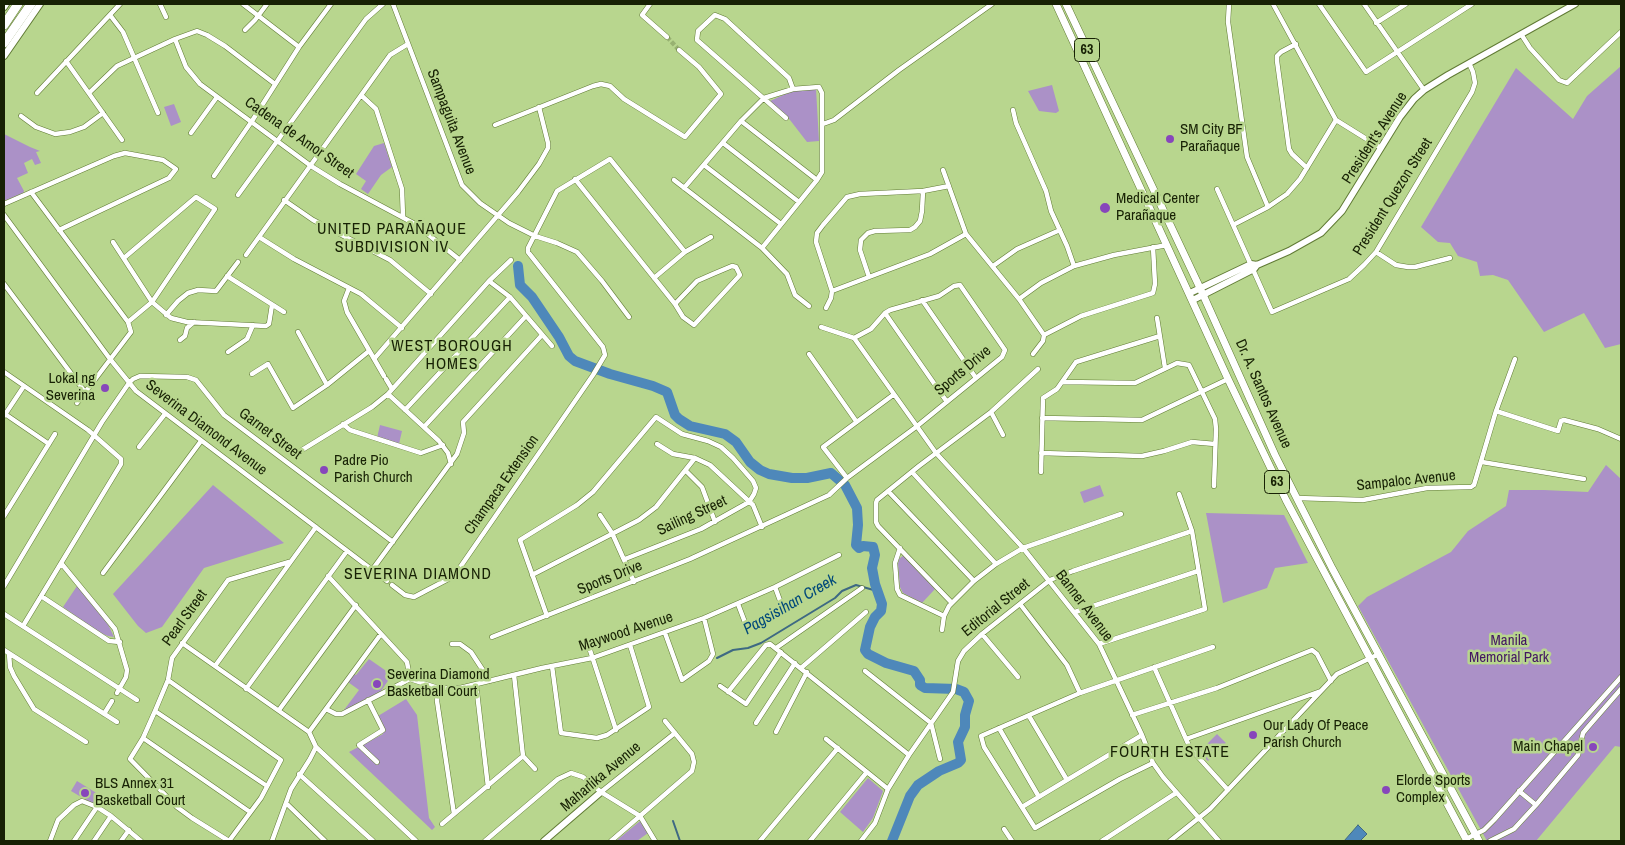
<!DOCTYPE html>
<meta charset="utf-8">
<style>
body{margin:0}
#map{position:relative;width:1625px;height:845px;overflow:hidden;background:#b8d68e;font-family:"Archivo Narrow",sans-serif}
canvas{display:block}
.frame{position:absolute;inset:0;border:5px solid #172104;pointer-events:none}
</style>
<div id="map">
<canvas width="1625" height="845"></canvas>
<div class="frame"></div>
</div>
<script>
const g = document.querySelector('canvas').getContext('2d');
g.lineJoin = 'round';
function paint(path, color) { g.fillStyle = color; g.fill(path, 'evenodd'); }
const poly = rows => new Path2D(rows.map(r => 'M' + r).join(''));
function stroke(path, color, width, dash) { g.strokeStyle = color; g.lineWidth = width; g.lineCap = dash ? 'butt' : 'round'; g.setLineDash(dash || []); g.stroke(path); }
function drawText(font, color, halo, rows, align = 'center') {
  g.font = font + ' "Archivo Narrow",sans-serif'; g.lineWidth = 5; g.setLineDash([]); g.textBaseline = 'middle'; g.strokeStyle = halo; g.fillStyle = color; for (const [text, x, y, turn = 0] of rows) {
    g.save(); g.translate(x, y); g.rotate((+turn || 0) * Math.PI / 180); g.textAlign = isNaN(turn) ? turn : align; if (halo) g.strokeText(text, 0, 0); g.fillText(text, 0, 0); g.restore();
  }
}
paint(poly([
 [1621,66,1621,344,1605,348,1584,313,1544,332,1508,280,1493,275,1480,276,1477,262,1458,256,1450,243,1438,242,1421,227,1516,68,1573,119,1587,96],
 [1052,85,1059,111,1056,113,1039,111,1028,91],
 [816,89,819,141,807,142,790,120,770,101,792,91],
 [174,104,181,122,171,126,164,107],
 [4,134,30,147,40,151,36,152,41,163,35,165,32,159,24,163,28,173,17,178,24,191,23,193,4,201],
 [384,143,392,167,381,175,368,194,361,189,366,181,356,174,374,146],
 [380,425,402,431,399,444,377,438],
 [1606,465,1621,479,1621,747,1615,746,1536,841,1487,841,1358,606,1367,597,1451,552,1468,531,1506,506,1509,490,1544,490,1588,492],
 [213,485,284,543,204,568,162,627,146,633,138,626,113,594],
 [1100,485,1104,496,1084,503,1080,492],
 [1206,513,1284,515,1308,563,1275,568,1267,588,1223,603],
 [904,555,935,589,922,603,903,593,900,587,898,564,899,559],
 [77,586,107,622,114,637,108,636,98,632,63,607],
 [369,659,392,675,379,694,345,711,344,710,359,690,348,682,354,674,356,675],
 [406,699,417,715,429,818,435,827,432,830,349,752,383,734,378,716],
 [1217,734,1226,743,1208,761,1199,752],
 [868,778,883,791,873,818,863,832,840,812],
 [77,781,98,794,93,804,71,791],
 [640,821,648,833,637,841,616,841]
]), '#ab91c7');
const water = poly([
 [1358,825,1367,834,1360,841,1344,841,1358,825]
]);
paint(water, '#4e88ba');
stroke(water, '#3e6983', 1);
stroke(poly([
 [717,658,733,650,748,648,761,643,835,598,842,591,856,585,877,591],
 [673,821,680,841]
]), '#3e6983', 2);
stroke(poly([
 [518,266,520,285,532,297,559,337,569,356,575,361,610,374,653,386,667,392,675,415,679,419,690,426,725,434,736,442,750,462,760,470,769,474,792,478,807,478,831,473,845,485,857,508,858,525,856,545,859,548,863,546,873,547,875,555,872,568,875,584,882,604,881,611,875,617,870,627,865,650,868,654,886,663,914,671,920,680,920,685,925,688,956,689,964,692,969,701,965,715,965,727,958,742,961,760,958,763,939,771,918,785,910,796,892,841]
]), '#4e88ba', 10);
stroke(poly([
 [667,37,679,50]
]), '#98b272', 4.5, [4.5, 2]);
const street = poly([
 [160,4,166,17],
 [243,4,299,47],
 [393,4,462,185,480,203,509,223,535,236,557,243,577,252,602,281,629,317],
 [650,4,642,15,667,37],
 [1229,4,1228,22,1247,157,1268,207],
 [1273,4,1336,120,1381,148],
 [1319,4,1366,72,1472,4],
 [1364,4,1424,90],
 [110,15,123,32,158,113],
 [1376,23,1406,4],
 [245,30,255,20,267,4],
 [1521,34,1530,48,1559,80,1567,83,1621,32],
 [175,39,186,67,200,84,311,166,340,184,415,224,460,260],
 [1296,44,1281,52,1277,56,1277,61,1289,149,1292,154,1307,168],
 [66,61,122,140],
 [37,93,120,4],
 [89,93,117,66,175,39,197,31,207,35,225,46,275,84],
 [362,96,376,109,402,189,403,217],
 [1013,110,1016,123,1046,191,1051,211,1067,246,1074,266],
 [21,116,36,127,55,134,70,132,84,127,103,113],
 [786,118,697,40,698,31,715,15,725,19,789,78,793,89],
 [741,121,817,180],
 [823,124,834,120,899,70,992,4],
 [495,125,593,86,601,84,610,86,624,99,685,137,721,94,699,67,679,50],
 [191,133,217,97],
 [723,143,799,202],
 [704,165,781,224],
 [943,170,966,234,1019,299,1044,335,1043,341,1033,354],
 [214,176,252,121,299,47,331,4],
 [575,179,675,304,683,317,694,325,740,275,736,267,732,266,713,274,697,281,675,304],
 [674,180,762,248,787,274,795,295,809,306],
 [684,188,741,121,764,98,793,89,819,87,822,93,822,172,817,180,762,248],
 [1217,189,1272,312,1349,279,1364,265,1376,252,1472,92,1475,83,1473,72,1469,63],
 [31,192,128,322,131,332,77,403],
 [238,195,366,19,383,4],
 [284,200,313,220,390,260,431,294],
 [4,204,114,156,125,153,163,160,176,169,169,178,59,230],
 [4,215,110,359,136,391,387,581],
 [1233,225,1268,207,1287,194,1300,179,1336,120],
 [259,237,294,259,361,294,402,328],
 [113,242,152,302,171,318,187,322,266,326,269,324,272,305],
 [1376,252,1396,265,1408,267,1415,267,1450,258],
 [246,255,390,55,408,44],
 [124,258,196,197,215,209,152,302,128,322],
 [993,266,1017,249,1060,230],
 [227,276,284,312],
 [869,277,860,250,861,240,868,233,875,231,910,230,915,227,920,221,922,211,923,191],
 [654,278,685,252,711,237],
 [489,281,510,297,552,346],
 [4,284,85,392],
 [349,288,344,301,347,312,384,376],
 [832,291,930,254,966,234],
 [1019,299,1041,283,1074,266,1114,255,1167,245],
 [922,300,976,378],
 [826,308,831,298,832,291,816,242,817,233,823,225,847,197,860,194,923,191,949,186],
 [885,313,947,402],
 [166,315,178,301,188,293,198,290,216,291,238,262],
 [1157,318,1165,368],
 [298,332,327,385],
 [1044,335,1081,316,1153,293,1155,284,1153,247],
 [854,338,936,453,1023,548,1099,644,1142,735,1153,763,1163,777,1219,841],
 [180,340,185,336,187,328,194,322],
 [228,352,247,339,253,325],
 [809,354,856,421],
 [374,359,518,192,539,164,548,148,548,143,539,107],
 [4,372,88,430,121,459,121,464,23,626],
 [252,374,268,364,293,408,327,385,369,351],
 [386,379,392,389],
 [1063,382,1135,383,1177,363,1189,365,1215,419,1216,429,1214,486],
 [388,394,439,441,448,453,451,464],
 [405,410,510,297],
 [1496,411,1558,431,1561,421,1564,420,1598,429,1621,439],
 [991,412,1003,435],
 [5,414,49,444],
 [4,416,24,386],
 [1042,418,1142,420,1228,379],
 [343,424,350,430,421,453,443,445],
 [424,427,526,316],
 [657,444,673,454,695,458,710,465,753,505,762,527],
 [139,447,165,414],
 [302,450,372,407,388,394,489,281,511,260],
 [1041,453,1142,456,1164,451,1192,442,1215,444],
 [1482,462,1584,479],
 [686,471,702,487,715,522],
 [912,472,996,564],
 [1041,472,1043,398,1057,389,1076,362,1160,336],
 [847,478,823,447,893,395],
 [888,491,974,581],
 [1297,498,1363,500,1427,488,1471,487,1474,485,1496,411,1515,359],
 [600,515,612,533,634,582],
 [4,516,55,434],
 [900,548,895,563,897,589,900,595,944,616],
 [61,563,115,629,127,670,126,677,117,693],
 [372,570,457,454,464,433,463,422,542,335],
 [103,573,201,441],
 [532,575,639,520,656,507,695,458],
 [328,576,407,662,410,679],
 [392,585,405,595,414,597,454,576,593,375,605,355,603,347,528,252,528,248,557,191,610,159,685,252],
 [4,586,102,422,129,383,133,379,140,376,187,377,196,380,224,415,393,542],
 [41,596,109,641,120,642],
 [951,602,878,526,876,522,876,503,877,500,919,466,991,412,1038,369],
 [738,604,746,625,749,626,756,625,782,606,775,587],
 [1020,604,1067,665,1080,693],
 [1075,612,1198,571],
 [4,614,137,700],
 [547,616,520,540,577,505,593,492,656,417,682,434,708,441,721,447,733,458,753,481,756,488,754,494,749,502,742,506,701,529,625,559],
 [942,630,944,616,949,606,974,581,996,564,1023,548,1121,514],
 [665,633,682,680,709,661,713,654,704,618],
 [982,634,1018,677],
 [492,637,690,559,829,495,847,478,916,427,1002,357,1005,350,960,285,954,286,939,296,890,310,885,313,871,329,854,338,821,327],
 [587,641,616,730],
 [182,643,309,732],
 [452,644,460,644,471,652,490,681],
 [1099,644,1205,609,1192,531,1179,494],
 [776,648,862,588],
 [4,650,117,722],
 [9,653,10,667,14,676,34,709,86,742],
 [215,666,316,527],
 [552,666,561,733,597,738,607,735,649,707,630,645],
 [1154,667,1190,748,1228,790],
 [801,668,866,612],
 [865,671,931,723,940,759],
 [514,675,523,756,535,769],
 [410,679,438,688,460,688,542,668,592,658,704,618,775,587,839,555],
 [168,680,281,760,261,798,229,841,192,818,177,807,130,759,143,738,155,711,168,680,172,658,228,580,289,562],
 [476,684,488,787],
 [720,686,746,704,781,652],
 [438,688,437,701,454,814],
 [246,689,347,551],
 [728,692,766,645,770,644,909,755],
 [368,700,383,730,359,745,377,762],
 [326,709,336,714,342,714,410,679],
 [279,710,356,605],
 [155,711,267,786],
 [104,714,112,701],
 [1132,715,1217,688,1312,650,1317,654,1331,681],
 [1029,716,1067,780],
 [756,723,795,663],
 [999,728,1039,797],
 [309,732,316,747,416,841],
 [309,732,381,634],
 [776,732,807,672],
 [143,738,250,812],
 [826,739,888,789],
 [1186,739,1321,691],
 [1153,763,1120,779,1035,828,984,747,981,736,1080,693,1213,647],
 [299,774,373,841],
 [1519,791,1536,805],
 [601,792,675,733],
 [286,803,325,841],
 [1022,807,1142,735],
 [442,824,523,756],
 [1004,829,1012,841],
 [1466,839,1484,830,1494,820,1621,677],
 [50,841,58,820,74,805,82,801,97,807,111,816,141,841],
 [74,841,97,807],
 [94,841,111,816],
 [121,841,129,830],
 [272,841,291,789,310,759,316,747],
 [485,841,558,779,571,773,583,777,601,792,640,816,655,841],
 [611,841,692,771,694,762,692,754,665,721],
 [760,841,838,748],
 [810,841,867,772],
 [861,841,875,823,888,789,909,755,953,692,958,661,964,651,982,634,1050,580,1073,571,1192,531],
 [1102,841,1176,793],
 [1170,841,1210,809,1337,674,1379,654],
 [1490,841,1514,829,1536,805,1578,755,1583,733,1588,727,1621,689]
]);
const secondary = poly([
 [4,7,6,4],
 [4,56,40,4],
 [1190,293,1251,264,1257,265,1289,251,1321,233,1342,211,1400,117,1414,99,1424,90,1448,75,1575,4],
 [1193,300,1254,269,1257,265],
 [544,841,601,792]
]);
const primary = poly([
 [1056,4,1228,379,1286,500,1467,841],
 [1066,4,1200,288,1275,455,1332,568,1479,841]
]);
const highway = poly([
 [4,25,18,4],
 [4,43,31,4]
]);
stroke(street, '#617b35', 5.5);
stroke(secondary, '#617b35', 8);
stroke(primary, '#617b35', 8);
stroke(highway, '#617b35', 10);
stroke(street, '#fff', 4.5);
stroke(secondary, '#fff', 6);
stroke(primary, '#fff', 7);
stroke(highway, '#fff', 9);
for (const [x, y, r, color] of [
 [1170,139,5,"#8746bb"],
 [1105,208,6,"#8746bb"],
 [105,388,5,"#8746bb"],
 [324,470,5,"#8746bb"],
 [377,684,5,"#8746bb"],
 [1253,735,5,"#8746bb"],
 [1593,747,5,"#8746bb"],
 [1386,790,5,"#8746bb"],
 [85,793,5,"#8746bb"]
]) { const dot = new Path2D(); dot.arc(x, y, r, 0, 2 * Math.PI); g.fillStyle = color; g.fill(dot); stroke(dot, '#b8d68e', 2); }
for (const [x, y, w] of [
 [1087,50,25],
 [1277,482,25]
]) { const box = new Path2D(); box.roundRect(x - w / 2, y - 11.5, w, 23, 4); g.fillStyle = '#b8d68e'; g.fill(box); stroke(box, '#172104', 1); }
drawText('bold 14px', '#172104', null, [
 ["63",1087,50],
 ["63",1277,482]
]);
drawText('15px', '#172104', '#b8d68e', [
 ["Sampaguita Avenue",451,122,69],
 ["Cadena de Amor Street",299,138,35],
 ["President's Avenue",1375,138,-57],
 ["President Quezon Street",1393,197,-58],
 ["Sports Drive",963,371,-40],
 ["Dr. A. Santos Avenue",1263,394,66],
 ["Severina Diamond Avenue",206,428,37],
 ["Garnet Street",270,434,37],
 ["Sampaloc Avenue",1406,481,-6],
 ["Champaca Extension",502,485,-55],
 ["Sailing Street",692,516,-25],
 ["Sports Drive",610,578,-22],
 ["Banner Avenue",1084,606,53],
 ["Editorial Street",996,608,-39],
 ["Pearl Street",185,618,-54],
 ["Maywood Avenue",626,632,-18],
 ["Maharlika Avenue",601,777,-40]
]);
drawText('15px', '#172104', '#b8d68e', [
 ["SM City BF",1180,130],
 ["Parañaque",1180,147],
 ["Medical Center",1116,199],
 ["Parañaque",1116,216],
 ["Lokal ng",95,379,"right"],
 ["Severina",95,396,"right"],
 ["Padre Pio",334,461],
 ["Parish Church",334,478],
 ["Severina Diamond",387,675],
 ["Basketball Court",387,692],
 ["Our Lady Of Peace",1263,726],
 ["Parish Church",1263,743],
 ["Main Chapel",1583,747,"right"],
 ["Elorde Sports",1396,781],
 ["Complex",1396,798],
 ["BLS Annex 31",95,784],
 ["Basketball Court",95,801]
], 'left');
drawText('15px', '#421562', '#b8d68e', [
 ["Manila",1509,641],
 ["Memorial Park",1509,658]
]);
g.letterSpacing = '1px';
drawText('16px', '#172104', '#b8d68e', [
 ["UNITED PARAÑAQUE",392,230],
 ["SUBDIVISION IV",392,248],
 ["WEST BOROUGH",452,347],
 ["HOMES",452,365],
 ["SEVERINA DIAMOND",418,575],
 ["FOURTH ESTATE",1170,753]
]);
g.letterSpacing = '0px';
drawText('italic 16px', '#00497a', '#b8d68e', [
 ["Pagsisihan Creek",790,605,-30]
]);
</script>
